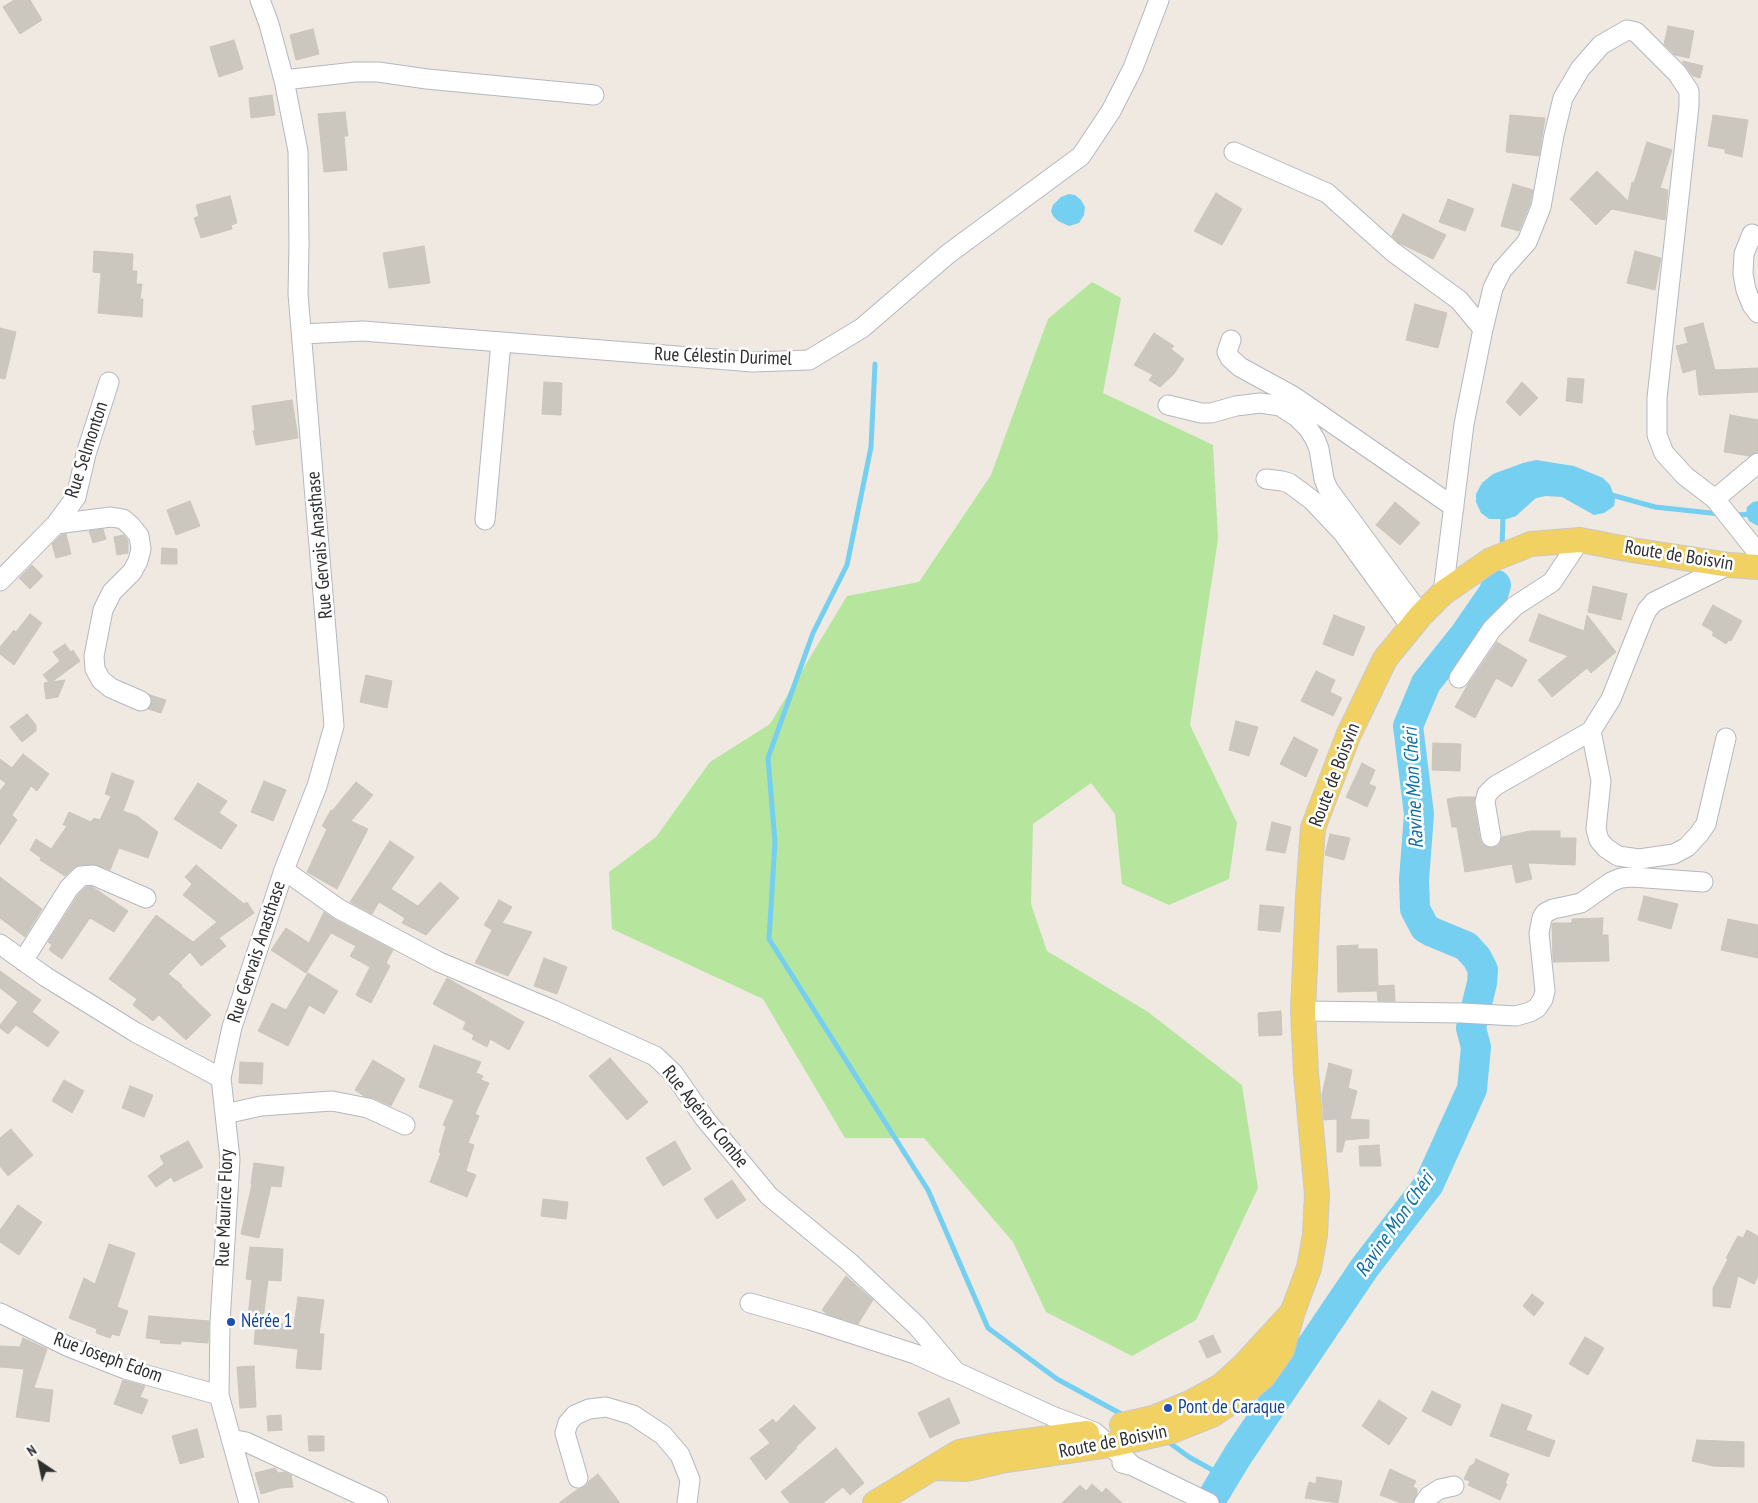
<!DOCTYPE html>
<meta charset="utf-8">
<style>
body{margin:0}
#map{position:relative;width:1758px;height:1503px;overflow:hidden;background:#efe9e1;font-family:"PT Sans Narrow",sans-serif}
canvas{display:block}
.north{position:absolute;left:15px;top:1438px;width:50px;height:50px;-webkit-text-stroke:4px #fff;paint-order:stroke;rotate:326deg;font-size:14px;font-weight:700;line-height:20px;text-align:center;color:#2e2e2e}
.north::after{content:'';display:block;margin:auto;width:18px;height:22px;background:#2e2e2e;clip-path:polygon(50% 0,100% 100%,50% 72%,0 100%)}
</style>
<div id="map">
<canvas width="1758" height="1503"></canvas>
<div class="north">N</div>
</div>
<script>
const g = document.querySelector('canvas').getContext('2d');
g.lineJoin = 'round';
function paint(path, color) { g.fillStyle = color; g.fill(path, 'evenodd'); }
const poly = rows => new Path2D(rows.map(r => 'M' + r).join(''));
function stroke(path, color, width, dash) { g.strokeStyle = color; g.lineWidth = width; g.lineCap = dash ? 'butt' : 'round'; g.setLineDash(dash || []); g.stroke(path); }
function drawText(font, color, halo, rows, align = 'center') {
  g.font = font + ' "PT Sans Narrow",sans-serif'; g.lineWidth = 5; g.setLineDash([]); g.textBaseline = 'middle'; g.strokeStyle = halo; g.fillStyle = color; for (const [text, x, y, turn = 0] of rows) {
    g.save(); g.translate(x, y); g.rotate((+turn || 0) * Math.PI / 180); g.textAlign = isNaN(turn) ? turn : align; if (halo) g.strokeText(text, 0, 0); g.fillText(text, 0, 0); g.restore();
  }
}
paint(poly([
 [1092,282,1121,298,1103,393,1213,445,1218,539,1190,725,1237,823,1229,879,1169,905,1122,884,1115,814,1091,783,1033,824,1031,904,1047,951,1148,1012,1242,1085,1258,1188,1196,1320,1132,1356,1046,1312,1013,1242,924,1138,845,1138,763,999,612,929,609,872,656,837,710,762,770,724,847,596,919,582,991,475,1048,319]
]), '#b6e59e');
paint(poly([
 [1069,194,1075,195,1081,200,1085,207,1084,215,1079,223,1069,226,1058,221,1053,216,1051,211,1053,205,1061,197],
 [1536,460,1574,466,1603,478,1610,485,1613,493,1615,500,1614,506,1604,513,1594,515,1562,497,1546,496,1536,498,1516,516,1507,519,1489,519,1481,513,1476,502,1476,494,1482,483,1493,474,1523,463],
 [1758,501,1758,526,1749,521,1746,514,1747,507,1753,502]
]), '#75cff0');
stroke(poly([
 [875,364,871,447,847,565,813,633,768,758,775,842,769,939,928,1190,988,1328,1057,1379,1125,1416],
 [1608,494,1655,507,1720,514],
 [1734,515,1758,514],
 [1502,549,1503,515],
 [1167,1441,1189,1457,1225,1477]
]), '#75cff0', 5);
stroke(poly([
 [1209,1503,1238,1455,1365,1267,1429,1184,1472,1089,1476,1047,1471,1028,1482,983,1483,970,1477,958,1466,946,1432,932,1425,928,1415,909,1414,880,1419,814,1408,726,1426,683,1465,634,1494,592,1496,585]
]), '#75cff0', 30);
const building = poly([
 [14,0,30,0,42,20,20,34,3,7,14,0],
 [1668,26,1694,31,1689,58,1675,55,1664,44,1668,26],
 [313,29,319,54,296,60,290,35,313,29],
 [234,40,243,69,219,77,210,47,234,40],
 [1683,61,1703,66,1700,78,1693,76,1683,63,1683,61],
 [272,95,275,115,251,118,249,98,272,95],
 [345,112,348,136,344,136,347,170,324,172,318,114,345,112],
 [1510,115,1545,118,1539,156,1506,152,1510,115],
 [1713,115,1748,120,1742,157,1725,153,1725,149,1708,146,1713,115],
 [1647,142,1672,150,1660,188,1668,190,1665,220,1612,209,1596,225,1570,199,1597,171,1628,201,1632,182,1634,183,1647,142],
 [1513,184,1533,190,1530,204,1519,231,1501,226,1513,184],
 [1216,193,1242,209,1222,245,1194,231,1216,193],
 [230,196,237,223,231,225,232,229,201,238,194,218,199,216,196,205,230,196],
 [1448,199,1474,209,1465,231,1439,222,1448,199],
 [1403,214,1446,235,1433,259,1399,243,1392,236,1403,214],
 [424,246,430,283,389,288,383,253,424,246],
 [94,251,133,254,132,271,137,271,136,284,142,284,140,299,143,299,142,317,98,313,101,273,93,272,94,251],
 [1635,251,1661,258,1655,290,1627,283,1635,251],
 [1415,304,1447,313,1438,348,1406,340,1415,304],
 [1703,323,1715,370,1758,368,1758,392,1699,395,1696,369,1683,373,1676,346,1688,343,1684,328,1703,323],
 [0,328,16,332,5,379,0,378,0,328],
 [1154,333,1174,346,1171,349,1184,359,1174,374,1160,387,1149,380,1153,375,1134,365,1154,333],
 [1568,378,1584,379,1582,403,1566,401,1568,378],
 [544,382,562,383,561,415,542,414,544,382],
 [1522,382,1538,398,1520,416,1506,402,1522,382],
 [292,400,298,438,256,445,253,431,255,431,252,406,292,400],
 [1730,415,1758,420,1758,452,1749,456,1724,452,1730,415],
 [190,501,200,526,176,535,167,510,190,501],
 [1395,502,1420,523,1400,545,1376,525,1395,502],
 [103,529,106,539,93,543,89,531,103,529],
 [66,534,71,554,56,558,52,544,61,535,66,534],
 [124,535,128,541,128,553,117,555,114,537,124,535],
 [162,548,177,549,177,564,161,564,162,548],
 [32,565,43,576,30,589,19,578,32,565],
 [1593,586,1627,594,1621,620,1588,612,1593,586],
 [1713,605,1742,621,1731,641,1729,640,1726,644,1712,635,1714,632,1702,625,1713,605],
 [30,614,42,623,14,665,0,654,0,647,14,630,16,632,30,614],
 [1539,614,1584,631,1587,615,1616,652,1591,673,1587,668,1552,697,1538,680,1568,656,1529,641,1539,614],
 [1334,615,1365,627,1353,656,1323,644,1334,615],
 [1497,642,1527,660,1512,687,1496,678,1475,718,1455,707,1467,686,1497,642],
 [65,644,71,652,73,650,80,661,52,682,65,680,58,697,46,699,44,683,49,682,43,675,60,661,53,652,65,644],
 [1316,671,1335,680,1330,692,1342,698,1333,716,1301,701,1316,671],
 [366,675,392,681,387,708,360,702,366,675],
 [150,695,166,700,161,713,148,709,152,700,150,695],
 [27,714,36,725,36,731,22,742,10,727,27,714],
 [1236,721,1258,727,1249,756,1229,750,1236,721],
 [1294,737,1318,750,1306,777,1280,764,1294,737],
 [1433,743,1461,744,1460,771,1432,770,1433,743],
 [23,754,49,774,37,791,31,786,12,815,17,820,0,845,0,791,6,783,0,779,0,759,12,768,23,754],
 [1362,763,1375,770,1369,784,1376,787,1367,807,1346,797,1362,763],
 [112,773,134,781,123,811,137,816,158,832,148,858,119,848,110,870,97,865,80,865,73,868,65,876,40,860,41,858,30,850,36,839,51,849,67,826,63,825,69,812,91,822,94,818,100,820,111,796,105,794,112,773],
 [264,781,286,790,273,821,251,812,264,781],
 [356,782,373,795,351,821,368,829,337,889,307,872,327,829,322,826,331,810,332,811,356,782],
 [198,783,227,801,219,813,237,825,221,849,174,819,198,783],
 [1459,797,1475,797,1474,804,1480,839,1482,844,1487,847,1492,848,1498,846,1501,841,1502,837,1530,831,1560,831,1560,838,1576,838,1575,865,1528,863,1532,879,1516,883,1512,864,1465,872,1457,827,1452,827,1447,799,1459,797],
 [1272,822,1291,827,1285,853,1266,850,1272,822],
 [1330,834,1350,838,1344,860,1325,855,1330,834],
 [390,841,414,857,391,889,418,906,440,882,459,898,426,935,402,923,405,918,379,902,372,914,350,902,390,841],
 [196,865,244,904,247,902,254,913,219,938,226,946,201,966,190,952,168,974,182,985,181,986,211,1015,186,1040,159,1015,153,1021,133,1005,137,999,109,979,156,915,193,942,217,922,183,895,192,884,185,877,196,865],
 [0,877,42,909,25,937,0,918,0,877],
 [91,886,128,911,114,932,90,918,62,959,49,950,52,945,48,942,78,895,86,887,91,886],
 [1644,896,1678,904,1671,929,1638,920,1644,896],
 [499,900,512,907,502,923,532,932,508,976,475,963,492,930,484,925,499,900],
 [1260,905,1284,907,1280,932,1258,930,1260,905],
 [324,912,334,919,393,950,386,963,390,966,371,1003,356,995,370,967,350,956,356,946,331,933,306,973,271,950,286,928,309,943,324,912],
 [1603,918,1602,935,1608,935,1609,961,1553,962,1552,923,1572,923,1572,919,1603,918],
 [1728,919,1758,925,1758,958,1721,950,1728,919],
 [1358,945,1358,949,1377,949,1378,986,1394,985,1395,1001,1378,1001,1377,991,1338,992,1337,946,1358,945],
 [544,958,567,967,557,994,534,986,544,958],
 [0,971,41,1000,32,1012,59,1032,48,1047,16,1025,8,1034,0,1028,0,1025,18,1002,0,988,0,971],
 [308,973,338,991,324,1014,309,1005,288,1046,258,1031,272,1003,286,1010,308,973],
 [447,978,524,1022,509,1050,490,1039,487,1047,472,1039,474,1035,463,1029,466,1022,433,1004,447,978],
 [1281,1011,1282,1035,1259,1036,1258,1013,1281,1011],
 [434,1045,481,1062,476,1073,483,1076,481,1080,489,1083,475,1114,479,1116,468,1143,474,1145,466,1171,476,1175,467,1197,430,1182,441,1153,439,1152,446,1126,443,1125,454,1100,419,1087,434,1045],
 [610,1058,648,1102,627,1120,589,1076,610,1058],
 [373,1060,405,1079,391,1106,373,1098,364,1096,355,1090,373,1060],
 [240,1062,263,1063,262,1084,239,1083,240,1062],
 [1329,1063,1352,1070,1348,1088,1357,1091,1350,1119,1369,1120,1369,1138,1345,1140,1342,1152,1337,1152,1337,1119,1324,1120,1322,1095,1329,1063],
 [64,1080,84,1091,72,1113,52,1101,64,1080],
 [130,1086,153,1095,144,1117,122,1108,130,1086],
 [11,1129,33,1155,8,1176,0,1166,0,1138,11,1129],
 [188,1141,203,1167,174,1182,171,1177,156,1187,148,1176,164,1164,160,1156,188,1141],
 [675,1141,691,1169,663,1186,646,1158,675,1141],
 [1379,1145,1381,1166,1360,1166,1359,1146,1379,1145],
 [254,1163,284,1167,281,1187,271,1186,259,1238,241,1234,252,1184,251,1183,254,1163],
 [732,1180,746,1200,717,1219,704,1199,732,1180],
 [543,1199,568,1202,566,1219,541,1216,543,1199],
 [18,1205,42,1222,19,1255,0,1242,0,1230,18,1205],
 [1747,1230,1758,1236,1758,1276,1754,1284,1738,1276,1730,1308,1713,1306,1713,1288,1728,1259,1726,1258,1738,1236,1743,1238,1747,1230],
 [109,1244,135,1253,117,1307,128,1311,119,1336,112,1334,110,1338,96,1333,97,1329,69,1318,84,1278,95,1284,109,1244],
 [250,1247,283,1249,281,1281,268,1280,263,1319,248,1316,252,1280,246,1279,250,1247],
 [846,1276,873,1300,858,1324,827,1314,822,1310,846,1276],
 [1532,1294,1544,1303,1534,1316,1523,1306,1532,1294],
 [298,1297,324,1300,319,1334,324,1334,321,1370,296,1368,298,1349,254,1344,256,1321,294,1325,298,1297],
 [149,1316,209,1321,208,1343,181,1341,181,1344,160,1343,161,1340,146,1338,149,1316],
 [1213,1335,1221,1352,1207,1358,1199,1341,1213,1335],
 [1585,1337,1604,1348,1588,1375,1569,1364,1585,1337],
 [23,1338,47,1349,34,1388,53,1390,49,1422,16,1417,24,1369,0,1367,0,1346,20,1347,23,1338],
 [254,1366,256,1407,240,1408,237,1367,254,1366],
 [123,1380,145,1386,140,1397,148,1400,142,1414,114,1404,123,1380],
 [1432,1391,1461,1405,1451,1426,1422,1411,1432,1391],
 [949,1398,960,1423,930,1438,918,1413,949,1398],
 [1379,1400,1407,1418,1389,1445,1362,1426,1379,1400],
 [1502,1404,1532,1415,1526,1430,1555,1441,1549,1457,1490,1436,1502,1404],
 [794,1405,816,1428,796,1447,797,1448,766,1480,750,1458,770,1443,759,1430,773,1419,776,1423,794,1405],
 [281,1415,282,1430,268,1431,267,1416,281,1415],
 [197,1429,204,1457,180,1464,172,1436,197,1429],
 [308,1436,324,1436,324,1451,309,1451,308,1436],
 [1697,1440,1744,1442,1744,1467,1713,1466,1692,1461,1697,1440],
 [836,1448,864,1483,850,1495,843,1487,823,1503,790,1503,781,1492,836,1448],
 [1476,1459,1509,1474,1505,1483,1507,1484,1500,1500,1468,1485,1470,1481,1464,1479,1470,1466,1474,1464,1476,1459],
 [275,1468,278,1473,284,1472,291,1475,293,1487,281,1488,261,1494,255,1473,275,1468],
 [1390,1469,1416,1481,1413,1487,1417,1489,1417,1493,1413,1503,1401,1503,1380,1495,1390,1469],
 [598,1474,620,1503,559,1503,578,1489,586,1486,589,1481,598,1474],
 [1317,1477,1342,1481,1338,1503,1305,1498,1309,1482,1316,1484,1317,1477],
 [1092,1484,1102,1493,1106,1488,1122,1503,1062,1503,1080,1485,1086,1491,1092,1484]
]);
paint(building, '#cbc7bf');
stroke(building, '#cbc5ba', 1);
const minor = poly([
 [284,80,355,72,378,72,427,79,594,95],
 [1234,152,1327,193,1393,252,1459,300,1483,329,1464,424,1443,593],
 [1752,234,1744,254,1743,274,1746,290,1752,305,1758,313],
 [1483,329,1493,288,1502,270,1527,242,1541,207,1554,135,1563,98,1580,69,1601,45,1627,30,1636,32,1677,73,1689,91,1689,106,1657,398,1657,435,1664,453,1685,476,1715,499,1758,553],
 [302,334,363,331,753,362,809,360,862,328,948,254,1081,156,1111,111,1133,68,1159,0],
 [1231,340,1227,352,1230,358,1240,367,1293,396,1454,507],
 [1168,405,1201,413,1211,413,1236,406,1260,403,1280,406,1297,417,1308,428,1315,439,1319,449,1324,479,1328,489,1421,615],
 [1266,479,1282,481,1289,483,1312,500,1343,533,1411,627],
 [1715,499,1758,463],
 [485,520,501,342],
 [56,524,111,517,123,519,131,526,139,536,141,549,138,561,132,572,112,592,103,610,94,656,95,669,101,680,111,688,141,701],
 [0,581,56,524,76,497,86,454,109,382],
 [1459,678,1492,629,1515,606,1552,582,1580,540],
 [1726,738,1706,824,1699,834,1687,847,1674,854,1639,859,1618,856,1606,848,1599,840,1596,829,1601,781,1591,731,1611,699,1642,621,1647,610,1654,602,1729,565],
 [1491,837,1485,802,1487,794,1495,786,1591,731],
 [284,870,339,909,439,962,553,1010,655,1056,673,1073,705,1119,769,1196,849,1262,917,1326,956,1372,1052,1416,1094,1432,1133,1466],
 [0,944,46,977,135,1032,221,1078,230,1159,220,1322,219,1395,249,1503],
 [23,961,69,888,81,876,93,875,146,898],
 [1303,1011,1462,1013,1516,1016,1530,1012,1537,1008,1543,999,1545,991,1539,933,1542,918,1545,913,1553,909,1581,903,1611,882,1621,878,1632,877,1703,882],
 [221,1078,232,1027,284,870,317,786,334,726,298,294,299,244,298,151,284,80,269,24,260,0],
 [225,1114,261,1106,332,1101,368,1108,405,1125],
 [750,1303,810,1320,915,1354,952,1371],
 [0,1313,69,1347,125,1369,219,1395],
 [231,1439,246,1442,378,1503],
 [1122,1463,1133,1466,1209,1503],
 [578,1478,565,1433,568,1423,575,1415,589,1409,606,1407,633,1415,663,1435,680,1455,690,1480,687,1503],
 [1424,1503,1429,1496,1440,1489,1454,1486]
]);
const major = poly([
 [1122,1425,1153,1418,1192,1402,1221,1386,1244,1365,1290,1315],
 [935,1468,966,1469,1001,1461,1110,1445,1172,1431,1212,1415,1240,1396,1263,1377,1282,1350,1293,1311,1309,1268,1315,1235,1317,1194,1306,1073,1303,1011,1308,897,1313,828,1348,736,1385,659,1421,615,1443,593,1491,560,1531,544,1580,540,1632,550,1729,565,1758,567],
 [875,1503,959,1452,990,1446,1087,1433]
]);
stroke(minor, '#b4b7c1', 21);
stroke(major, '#c9c9c9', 26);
stroke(minor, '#fff', 19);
stroke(major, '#f2d163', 24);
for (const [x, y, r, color] of [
 [231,1322,5,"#1a4fb4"],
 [1168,1408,5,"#1a4fb4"]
]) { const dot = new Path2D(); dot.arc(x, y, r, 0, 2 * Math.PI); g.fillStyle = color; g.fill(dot); stroke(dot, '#fff', 2); }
drawText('19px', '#2e2e2e', '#fff', [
 ["Rue Célestin Durimel",723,357,2],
 ["Rue Selmonton",87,450,-72],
 ["Rue Gervais Anasthase",320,545,-95],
 ["Route de Boisvin",1679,556,9],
 ["Route de Boisvin",1335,775,-69],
 ["Rue Gervais Anasthase",257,952,-72],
 ["Rue Agénor Combe",705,1117,51],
 ["Rue Maurice Flory",225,1208,-88],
 ["Rue Joseph Edom",108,1358,20],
 ["Route de Boisvin",1113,1442,-11]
]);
drawText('19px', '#164399', '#fff', [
 ["Nérée 1",241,1322],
 ["Pont de Caraque",1178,1408]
], 'left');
drawText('italic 20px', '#0d6fa3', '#fff', [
 ["Ravine Mon Chéri",1414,788,-93],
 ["Ravine Mon Chéri",1395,1225,-55]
]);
</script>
